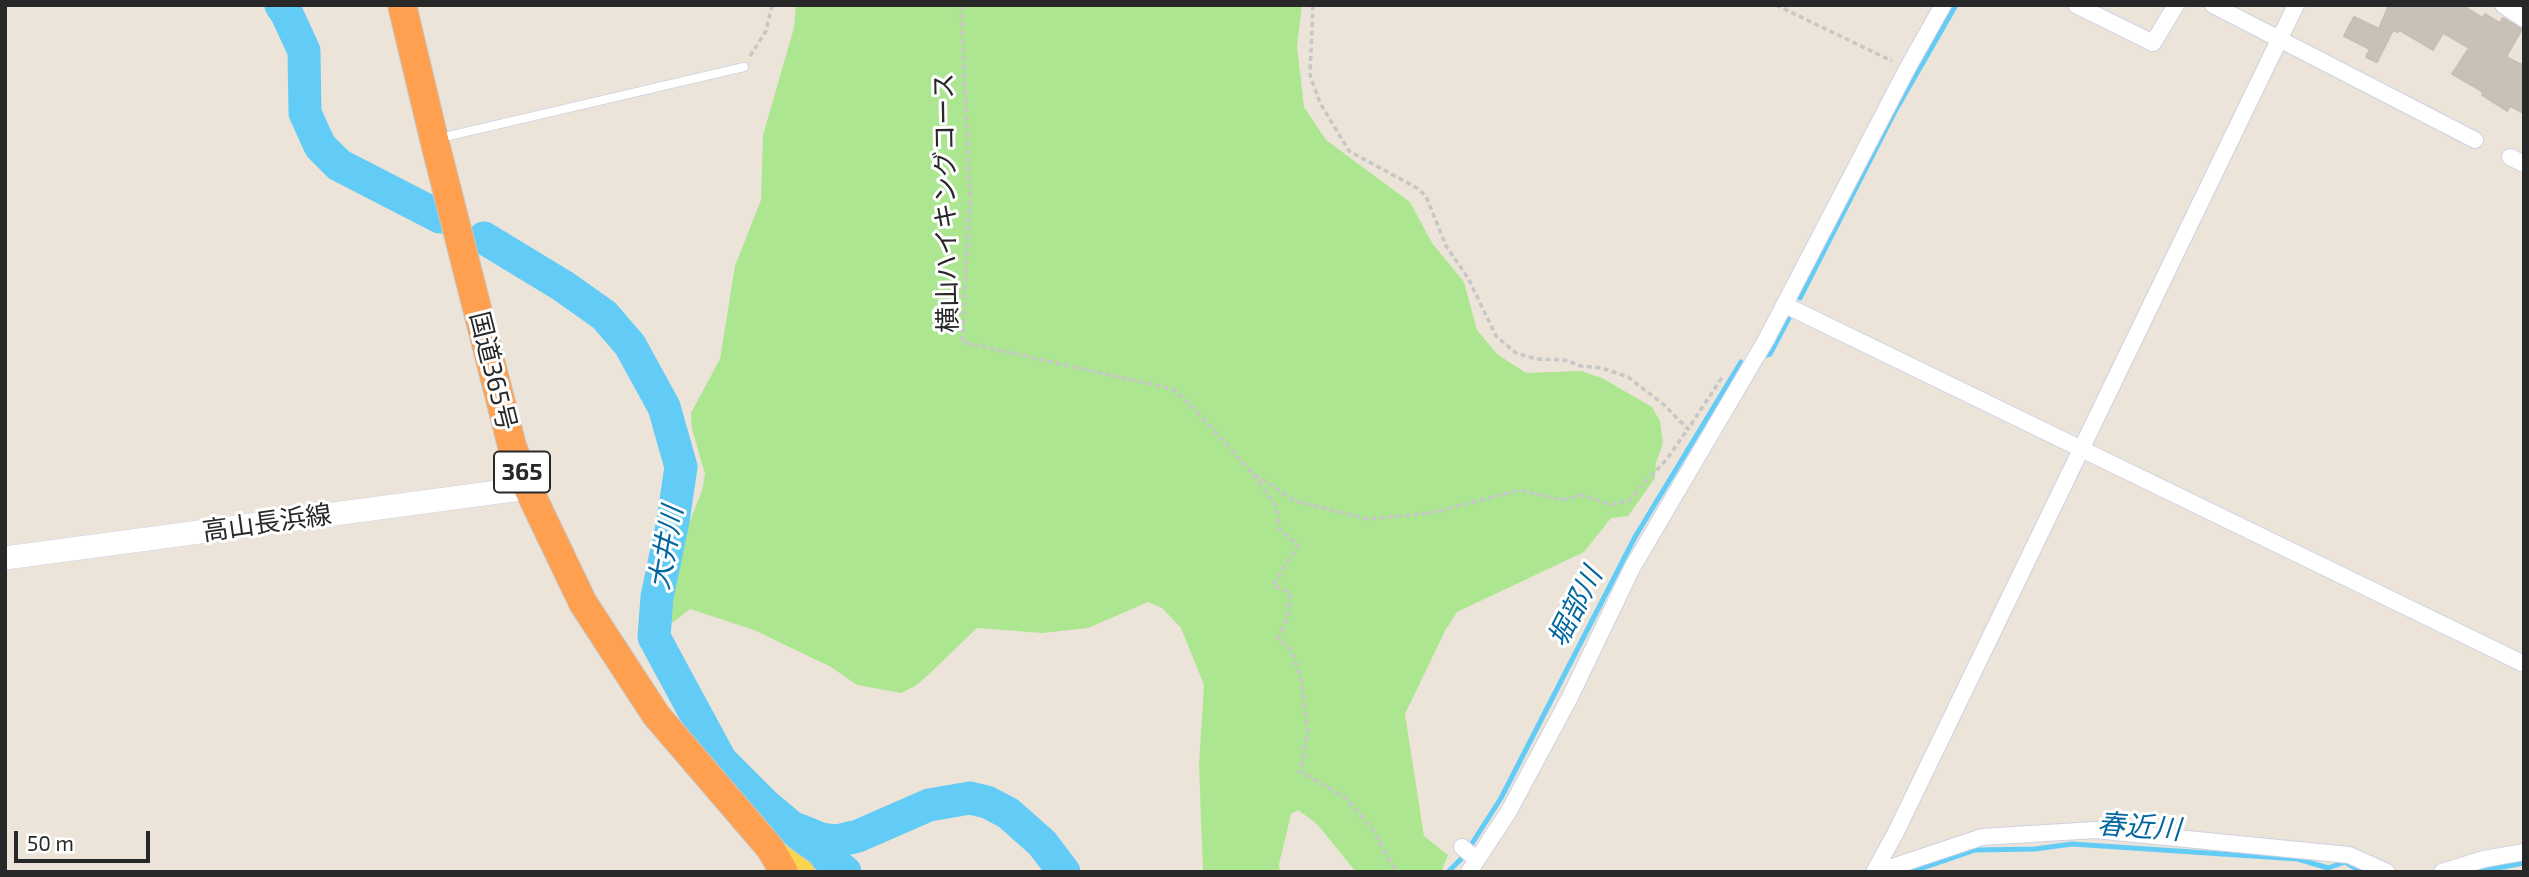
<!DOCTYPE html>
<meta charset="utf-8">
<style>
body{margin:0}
#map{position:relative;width:2529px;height:877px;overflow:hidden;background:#ece4d8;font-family:"Exo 2",sans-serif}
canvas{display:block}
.frame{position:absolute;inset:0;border:7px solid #282828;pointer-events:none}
.scale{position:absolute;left:14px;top:831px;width:136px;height:32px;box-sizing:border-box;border:4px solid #282828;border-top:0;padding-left:9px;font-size:21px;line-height:24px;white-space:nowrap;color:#282828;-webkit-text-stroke:5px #fff;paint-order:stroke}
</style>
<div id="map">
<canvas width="2529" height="877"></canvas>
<div class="frame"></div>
<div class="scale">50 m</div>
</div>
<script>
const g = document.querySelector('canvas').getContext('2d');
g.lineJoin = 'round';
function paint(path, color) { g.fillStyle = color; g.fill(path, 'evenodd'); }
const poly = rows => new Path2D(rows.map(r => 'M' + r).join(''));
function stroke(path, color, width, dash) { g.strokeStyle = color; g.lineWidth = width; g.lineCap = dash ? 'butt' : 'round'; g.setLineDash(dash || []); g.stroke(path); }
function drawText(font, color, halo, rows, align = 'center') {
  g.font = font + ' "Exo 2","Noto Sans JP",sans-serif'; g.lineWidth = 6; g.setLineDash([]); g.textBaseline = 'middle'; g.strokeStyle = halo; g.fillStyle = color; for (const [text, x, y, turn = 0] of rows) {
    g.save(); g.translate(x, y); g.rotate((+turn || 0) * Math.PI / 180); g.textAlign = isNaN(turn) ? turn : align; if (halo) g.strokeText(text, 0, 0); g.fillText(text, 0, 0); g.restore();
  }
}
paint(poly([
 [796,5,1302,5,1297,46,1304,107,1326,140,1410,202,1432,243,1464,282,1477,330,1497,354,1526,373,1581,371,1602,378,1652,407,1660,421,1663,443,1656,463,1655,478,1628,516,1611,518,1584,552,1457,612,1445,631,1405,714,1424,836,1448,855,1441,872,1356,872,1317,824,1298,810,1291,814,1279,864,1280,872,1203,872,1199,765,1204,685,1181,628,1162,608,1148,602,1088,628,1042,633,977,628,927,676,915,686,901,693,857,685,831,667,754,630,690,609,672,623,658,622,646,612,644,597,650,577,690,521,702,491,705,474,692,429,691,413,720,359,735,266,761,200,763,135,794,28]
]), '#ace691');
stroke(poly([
 [1800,298,1894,113,1956,5],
 [1763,356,1770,354,1789,318],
 [1448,872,1464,856,1501,798,1635,537,1741,362],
 [1911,872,1975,850,2035,849,2072,844,2298,859,2328,868,2345,862,2362,872],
 [2477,872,2524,863]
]), '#63ccf6', 5);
stroke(poly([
 [281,5,287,14,304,51,305,113,320,146,339,165,440,217],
 [484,238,563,286,604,315,630,345,664,407,681,467,673,521,657,597,654,637,721,761,765,805,845,872],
 [799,830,821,839,837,841,858,836,929,805,970,798,987,802,1008,813,1042,843,1064,872]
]), '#63ccf6', 33);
const building = poly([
 [2389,5,2462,5,2483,18,2485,14,2500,23,2503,18,2522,29,2506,57,2524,66,2524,113,2510,106,2507,111,2482,95,2483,92,2452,74,2469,48,2443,33,2433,50,2399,30,2398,32,2393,30,2377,62,2366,57,2370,49,2344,36,2354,17,2379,29,2389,5]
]);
paint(building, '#c7c1b8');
stroke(building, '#c7c0b2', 2);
const lane = poly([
 [440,138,744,67]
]);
const street = poly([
 [2076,5,2153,43,2176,5],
 [2213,5,2475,140],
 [2503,5,2524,19],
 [2510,157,2524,164],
 [1785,305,2524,664],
 [1462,847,1477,860],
 [1469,872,1509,811,1570,697,1632,568,1766,340,1907,69,1943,5],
 [1874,872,1895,834,2296,5],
 [1877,872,1982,837,2095,830,2349,855,2387,872],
 [2442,872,2484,859,2524,852]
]);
const secondary = poly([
 [5,558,528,488]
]);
const primary = poly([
 [770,849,802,872]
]);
const highway = poly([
 [402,5,434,139,512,446,528,488,583,603,656,715,770,848,784,872]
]);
stroke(lane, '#ced1e2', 10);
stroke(street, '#ced1e2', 18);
stroke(secondary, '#ced1e2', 24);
stroke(primary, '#c7c7c7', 26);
stroke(highway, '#c7c7c7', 30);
stroke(poly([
 [961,5,970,197,962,342,1173,389,1192,406,1252,473,1276,506,1280,530,1298,545,1273,585,1290,593,1288,616,1278,639,1291,650,1301,678,1308,732,1300,771,1346,798,1373,830,1396,872],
 [1313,5,1310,75,1320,103,1349,151,1417,188,1426,196,1446,246,1468,278,1496,336,1516,353,1536,359,1565,360,1581,366,1602,368,1628,377,1663,404,1688,429,1723,376],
 [1776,5,1892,61],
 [750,56,766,31,772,5],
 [1254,474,1295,501,1368,519,1431,513,1520,490,1562,500,1582,495,1612,505,1628,501,1666,460,1688,429]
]), '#c7c7c7', 3.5, [5, 3.5]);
stroke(lane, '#fff', 8);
stroke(street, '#fff', 16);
stroke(secondary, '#fff', 23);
stroke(primary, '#f9d550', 24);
stroke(highway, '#ff9f50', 28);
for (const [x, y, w] of [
 [522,472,56]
]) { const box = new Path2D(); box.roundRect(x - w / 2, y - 20.5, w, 41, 5); g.fillStyle = '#fff'; g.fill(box); stroke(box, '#282828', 2); }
drawText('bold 24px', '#282828', null, [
 ["365",522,472]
]);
drawText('26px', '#282828', '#fff', [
 ["横山ハイキングコース",946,203,-91],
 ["国道365号",493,371,76],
 ["高山長浜線",267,523,-8]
]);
drawText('italic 28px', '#05679f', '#fff', [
 ["大井川",666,548,-80],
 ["堀部川",1575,607,-63],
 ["春近川",2139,827,4]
]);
</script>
